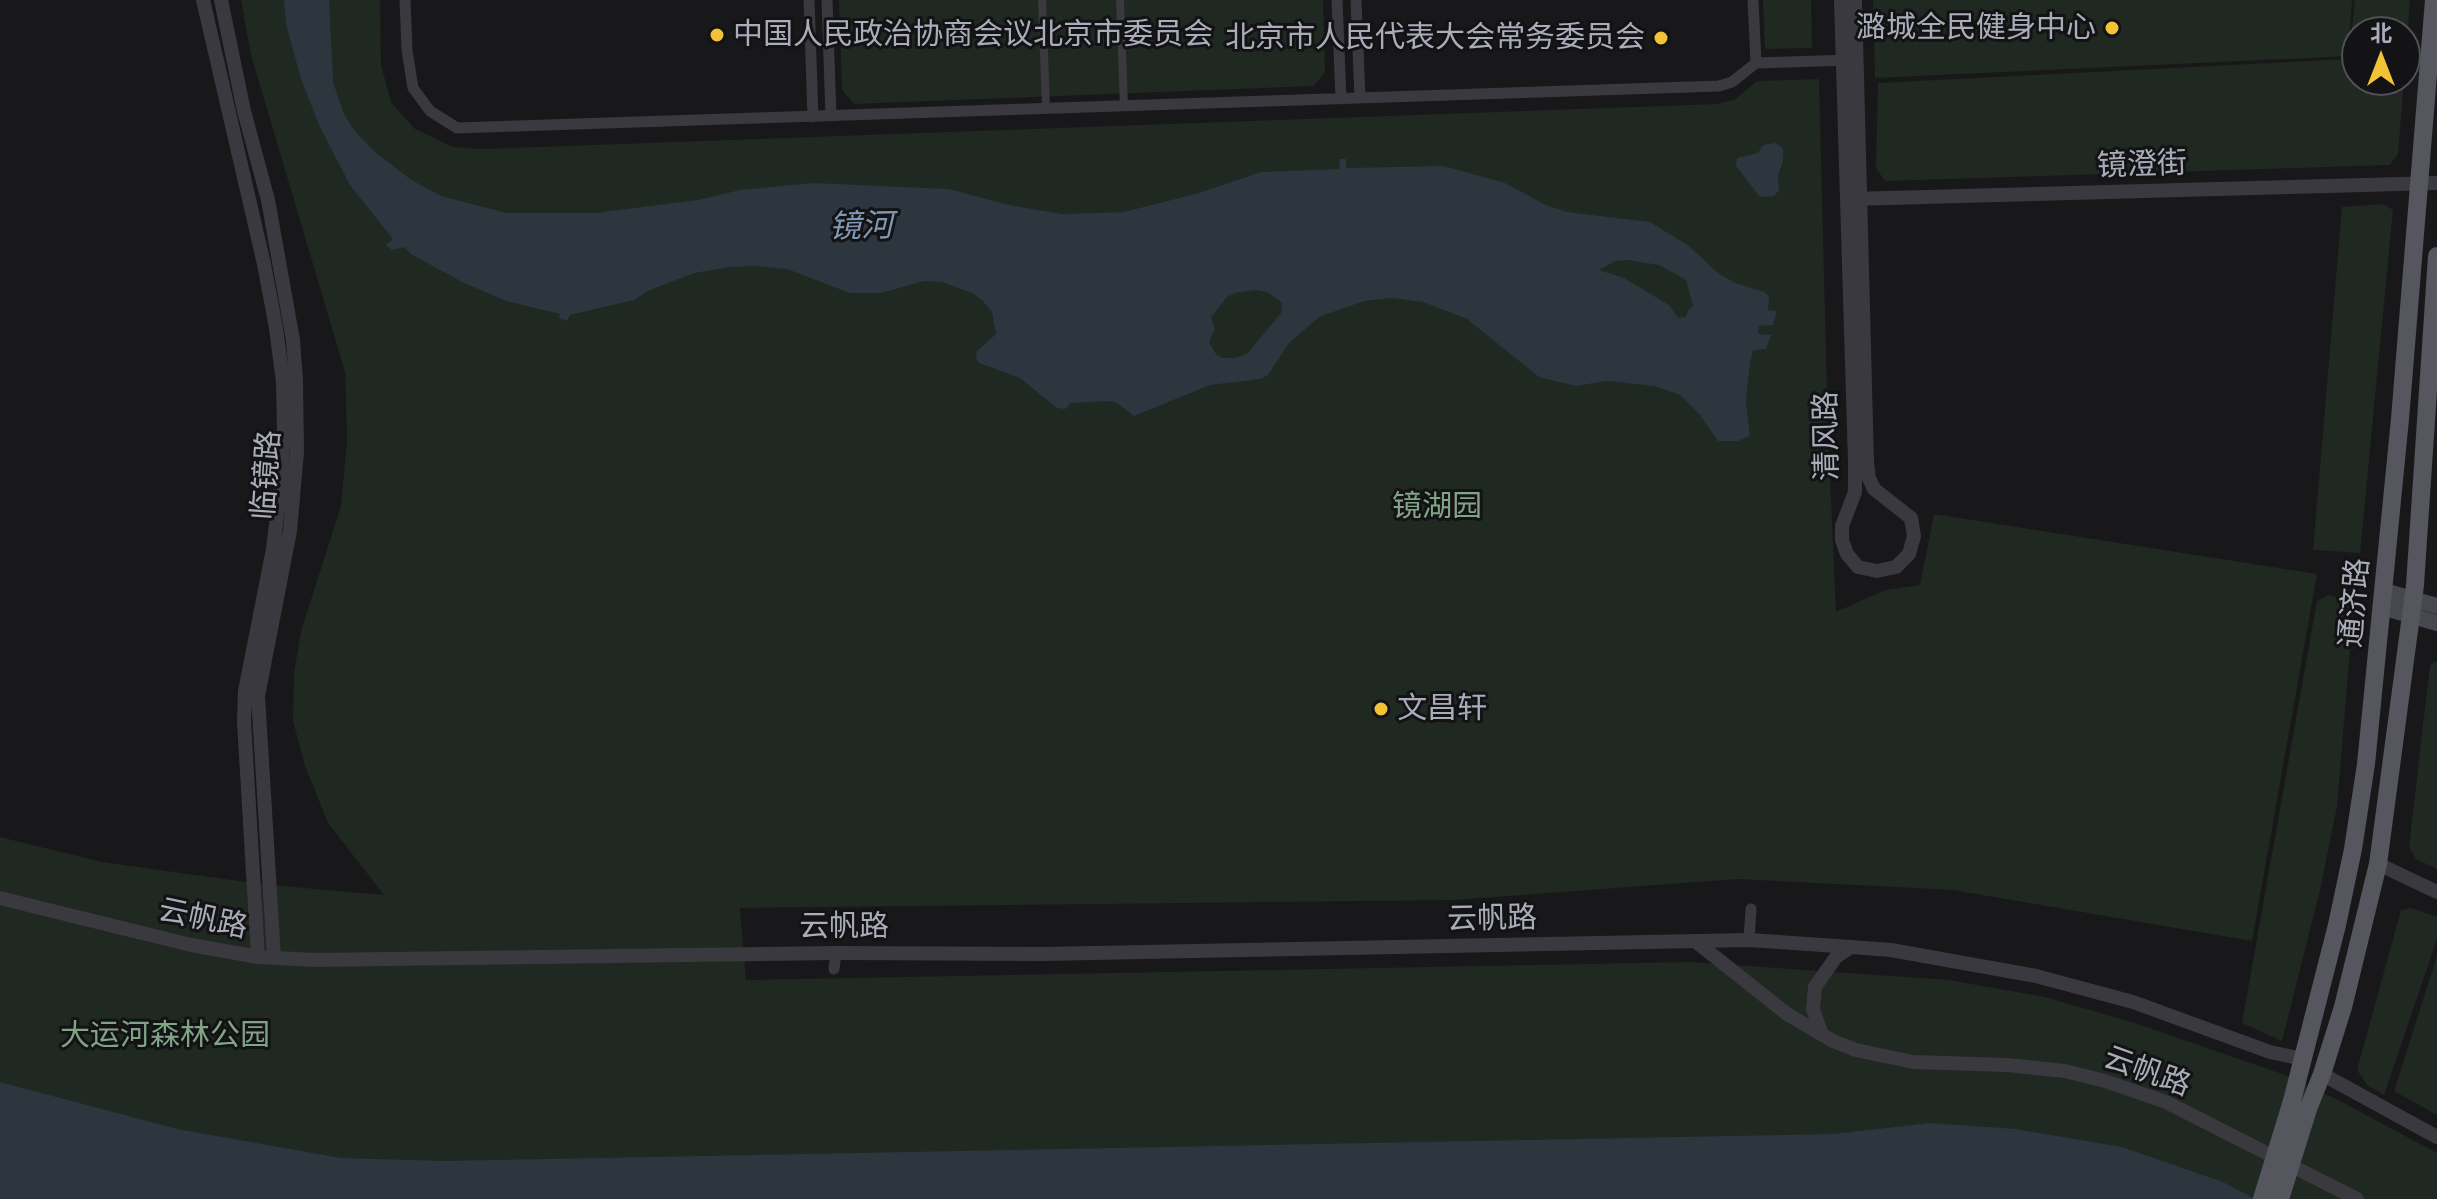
<!DOCTYPE html>
<meta charset="utf-8">
<style>
body{margin:0}
#map{position:relative;width:2437px;height:1199px;overflow:hidden;background:#18181a;font-family:"Alegreya Sans","Noto Sans SC",sans-serif}
canvas{display:block}
.north{position:absolute;left:2341px;top:16px;width:80px;height:80px;box-sizing:border-box;background:#131315;border:2px solid #4f5157;border-radius:50%;rotate:0deg;font-size:22px;font-weight:700;line-height:32px;text-align:center;color:#aaadb9}
.north::after{content:'';display:block;margin:auto;width:28px;height:36px;background:#f2c237;clip-path:polygon(50% 0,100% 100%,50% 72%,0 100%)}
</style>
<div id="map">
<canvas width="2437" height="1199"></canvas>
<div class="north">北</div>
</div>
<script>
const g = document.querySelector('canvas').getContext('2d');
g.lineJoin = 'round';
function paint(path, color) { g.fillStyle = color; g.fill(path, 'evenodd'); }
const poly = rows => new Path2D(rows.map(r => 'M' + r).join(''));
function stroke(path, color, width, dash) { g.strokeStyle = color; g.lineWidth = width; g.lineCap = dash ? 'butt' : 'round'; g.setLineDash(dash || []); g.stroke(path); }
function drawText(font, color, halo, rows, align = 'center') {
  g.font = font + ' "Alegreya Sans","Noto Sans SC",sans-serif'; g.lineWidth = 6; g.setLineDash([]); g.textBaseline = 'middle'; g.strokeStyle = halo; g.fillStyle = color; for (const [text, x, y, turn = 0] of rows) {
    g.save(); g.translate(x, y); g.rotate((+turn || 0) * Math.PI / 180); g.textAlign = isNaN(turn) ? turn : align; if (halo) g.strokeText(text, 0, 0); g.fillText(text, 0, 0); g.restore();
  }
}
paint(poly([
 [241,0,380,0,381,65,391,102,415,129,453,147,483,149,1716,104,1734,100,1757,81,1819,79,1828,432,1836,612,1885,590,1920,585,1934,514,2317,574,2252,941,1953,890,1738,879,1454,900,740,908,746,980,1691,962,1949,980,2045,997,2135,1023,2285,1075,2340,1101,2437,1153,2437,1199,0,1199,0,837,102,862,260,884,384,895,328,823,305,766,293,721,294,674,301,631,341,506,347,440,345,372,251,55],
 [839,0,1323,0,1325,72,1314,86,854,104,842,90],
 [1763,0,1811,0,1812,48,1765,49],
 [1873,0,2352,0,2348,56,1875,78],
 [2355,0,2410,0,2405,67,2405,32,2357,32,2357,80,2404,80,2398,154,2390,165,1885,181,1876,168,1878,83,2349,59],
 [2384,204,2393,210,2360,553,2313,550,2342,207],
 [2329,595,2354,601,2337,807,2320,890,2282,1041,2242,1023,2317,601],
 [2437,661,2437,869,2416,859,2409,847,2430,665],
 [2411,908,2437,917,2437,939,2384,1095,2367,1085,2357,1070,2401,910],
 [2437,956,2437,1115,2394,1091]
]), '#1f2821');
paint(poly([
 [284,0,329,0,333,82,344,114,354,130,375,152,410,179,441,196,507,213,595,213,698,200,740,190,813,183,949,189,1009,205,1062,214,1124,212,1199,193,1261,172,1339,169,1340,159,1346,159,1346,168,1444,166,1505,183,1546,205,1567,212,1650,222,1689,246,1718,273,1735,283,1764,292,1769,296,1768,310,1777,311,1773,325,1759,326,1758,334,1771,335,1766,349,1753,350,1750,362,1746,401,1750,436,1738,441,1718,441,1700,415,1680,395,1655,386,1606,381,1576,386,1539,377,1467,319,1423,302,1392,298,1364,301,1319,317,1289,343,1268,375,1261,379,1210,385,1134,416,1117,403,1109,401,1071,403,1065,409,1057,408,1020,378,979,363,976,358,977,351,996,334,992,312,982,300,972,293,942,282,924,281,881,293,850,293,787,269,754,266,730,267,694,273,648,291,634,300,570,315,567,321,559,318,560,314,506,301,462,282,411,254,404,247,392,250,386,245,393,239,350,185,320,127,301,79,286,24],
 [1627,260,1659,265,1686,280,1693,306,1688,310,1686,317,1678,318,1669,305,1624,278,1599,270,1615,261],
 [1255,290,1267,292,1279,300,1282,303,1281,313,1247,354,1235,358,1222,358,1216,354,1209,342,1215,329,1211,317,1227,297,1235,293],
 [1776,143,1783,149,1783,161,1778,176,1779,190,1774,196,1760,197,1736,166,1737,158,1758,153,1763,145],
 [0,1082,177,1129,341,1158,444,1161,1833,1134,1930,1123,2016,1129,2122,1147,2223,1182,2255,1199,0,1199]
]), '#2d353e');
stroke(poly([
 [1042,0,1046,108],
 [1120,0,1124,106]
]), '#39393f', 8);
stroke(poly([
 [405,0,407,50,413,88,430,111,457,128,1719,86,1732,82,1756,63,1753,0],
 [809,0,813,117],
 [827,0,831,116],
 [1337,0,1341,99],
 [1356,0,1360,98],
 [1756,63,1851,60],
 [1749,940,1751,909],
 [834,969,836,953]
]), '#39393f', 11);
stroke(poly([
 [203,0,264,264,276,328,283,382,284,431,280,491,273,549,245,691,244,722,258,957],
 [221,0,244,111,268,200,293,340,296,380,297,452,290,531,258,696,274,958],
 [1841,0,1855,462,1855,492,1842,526,1842,540,1847,554,1858,567,1877,571,1896,567,1909,554,1914,536,1911,518,1874,489,1869,478,1867,462,1855,0],
 [1852,199,2437,183],
 [2378,864,2437,892],
 [0,898,191,945,258,957,315,960,836,953,1043,954,1749,940,1851,947,1891,950,2036,976,2133,1002,2270,1052,2303,1059],
 [1695,941,1787,1014,1833,1041,1856,1050,1913,1062,2007,1065,2065,1071,2105,1081,2166,1102,2357,1199],
 [1822,1035,1813,1009,1815,987,1836,957,1851,947],
 [2322,1074,2437,1137]
]), '#39393f', 14);
stroke(poly([
 [2384,591,2437,606],
 [2382,607,2437,623]
]), '#47484f', 16);
stroke(poly([
 [2292,1101,2337,925,2353,849,2366,764,2400,419,2434,0],
 [2308,1109,2322,1074,2343,1007,2378,864,2415,585,2437,256]
]), '#55565e', 18);
stroke(poly([
 [2262,1199,2292,1101],
 [2280,1199,2308,1109]
]), '#55565e', 18);
for (const [x, y, r, color] of [
 [2112,28,8,"#f2c237"],
 [717,35,8,"#f2c237"],
 [1661,38,8,"#f2c237"],
 [1381,709,8,"#f2c237"]
]) { const dot = new Path2D(); dot.arc(x, y, r, 0, 2 * Math.PI); g.fillStyle = color; g.fill(dot); stroke(dot, '#131315', 3); }
drawText('30px', '#aaadb9', '#131315', [
 ["潞城全民健身中心",2096,28],
 ["中国人民政治协商会议北京市委员会",733,35,"left"],
 ["北京市人民代表大会常务委员会",1645,38],
 ["文昌轩",1397,709,"left"]
], 'right');
drawText('30px', '#aaadb9', '#131315', [
 ["镜澄街",2142,165,-2],
 ["清风路",1827,436,-91],
 ["临镜路",267,475,-86],
 ["通济路",2355,603,-85],
 ["云帆路",203,919,12],
 ["云帆路",1492,919,-1],
 ["云帆路",844,927],
 ["云帆路",2147,1072,20]
]);
drawText('30px', '#81a486', '#131315', [
 ["镜湖园",1437,507],
 ["大运河森林公园",165,1036]
]);
drawText('italic 32px', '#8198b4', '#131315', [
 ["镜河",861,227,-1]
]);
</script>
